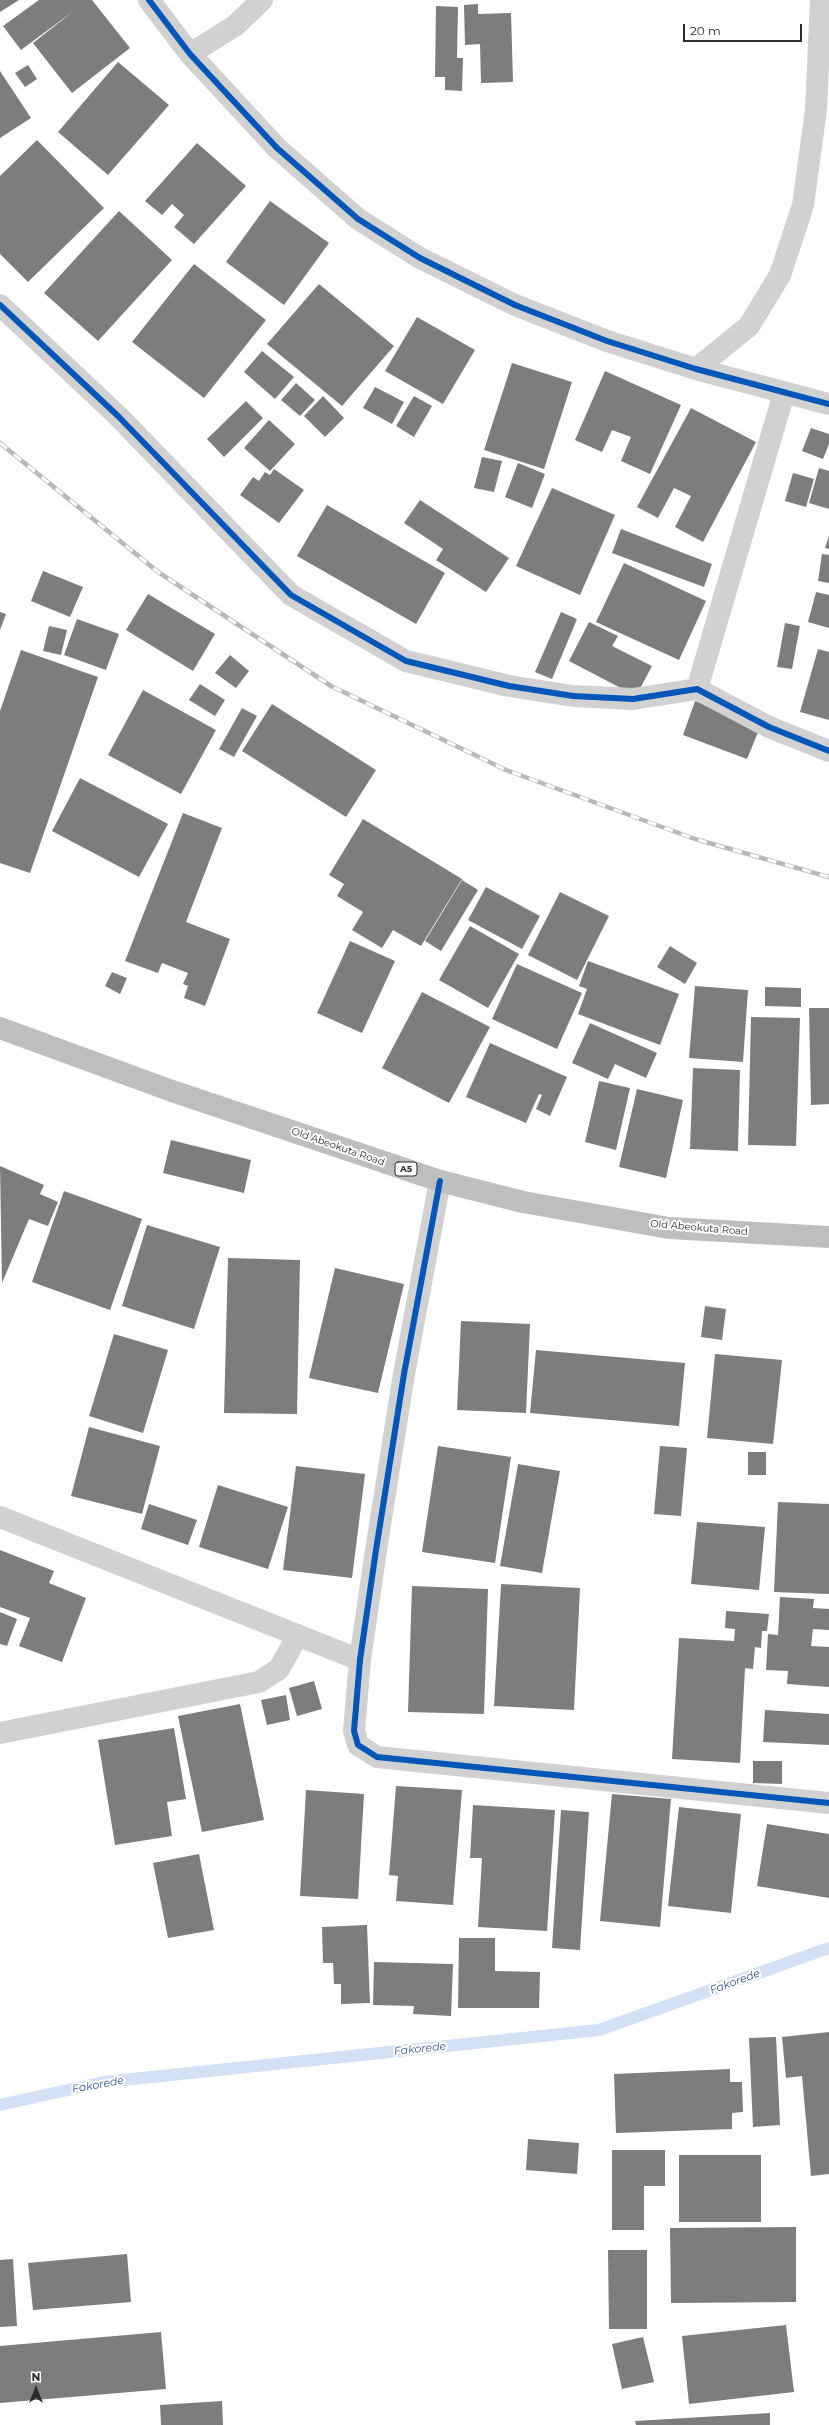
<!DOCTYPE html>
<style>
body{margin:0}
#map{position:relative;width:829px;height:2425px;overflow:hidden;background:#fff;font-family:Montserrat,sans-serif}
canvas{display:block}
.north{position:absolute;left:16px;top:2369px;width:40px;height:40px;-webkit-text-stroke:3px #fff;paint-order:stroke;rotate:0deg;font-size:11px;font-weight:700;line-height:16px;text-align:center;color:#2c2c2c}
.north::after{content:'';display:block;margin:auto;width:14px;height:18px;background:#2c2c2c;clip-path:polygon(50% 0,100% 100%,50% 72%,0 100%)}
.scale{position:absolute;left:683px;top:24px;width:119px;height:18px;box-sizing:border-box;border:2px solid #2c2c2c;border-top:0;padding-left:5px;font-size:12px;line-height:14px;white-space:nowrap;color:#2c2c2c;-webkit-text-stroke:3px #fff;paint-order:stroke}
</style>
<div id="map">
<canvas width="829" height="2425"></canvas>
<div class="north">N</div>
<div class="scale">20 m</div>
</div>
<script>
const g = document.querySelector('canvas').getContext('2d');
g.lineJoin = 'round';
const poly = rows => new Path2D(rows.map(r => 'M' + r).join(''));
function stroke(path, color, width, dash) { g.strokeStyle = color; g.lineWidth = width; g.lineCap = dash ? 'butt' : 'round'; g.setLineDash(dash || []); g.stroke(path); }
function paint(path, color) { g.fillStyle = color; g.fill(path, 'evenodd'); }
function drawText(font, color, halo, rows, align = 'center') {
  g.font = font + ' Montserrat,sans-serif'; g.lineWidth = 4; g.setLineDash([]); g.textBaseline = 'middle'; g.strokeStyle = halo; g.fillStyle = color; for (const [text, x, y, turn = 0] of rows) {
    g.save(); g.translate(x, y); g.rotate((+turn || 0) * Math.PI / 180); g.textAlign = isNaN(turn) ? turn : align; if (halo) g.strokeText(text, 0, 0); g.fillText(text, 0, 0); g.restore();
  }
}
stroke(poly([
 [0,2105,104,2082,599,2030,829,1948]
]), '#d4e0f3', 12);
paint(poly([
 [0,0,19,0,0,12],
 [39,0,92,0,130,48,72,93,33,43,75,10,21,50,3,26],
 [478,4,478,14,511,13,513,82,481,83,480,44,465,45,464,5],
 [436,6,458,7,457,58,463,58,462,91,445,90,445,77,435,77],
 [118,62,169,105,108,175,58,132],
 [28,65,37,79,25,87,15,73],
 [0,71,31,118,0,138],
 [37,140,104,208,28,282,0,254,0,176],
 [197,143,246,186,194,244,174,227,184,215,172,204,162,215,145,201],
 [270,201,329,243,284,305,226,262],
 [119,211,172,260,98,341,44,293],
 [194,264,266,320,204,398,132,342],
 [319,284,394,346,342,406,267,344],
 [417,317,475,350,443,404,385,371],
 [262,351,294,377,275,399,244,372],
 [512,363,572,382,544,469,484,450],
 [605,371,681,405,650,474,621,461,631,437,612,430,602,452,575,440],
 [296,383,315,400,300,416,281,400],
 [375,387,404,402,392,424,363,408],
 [323,396,344,418,325,437,304,416],
 [414,396,432,406,414,437,396,426],
 [246,401,263,418,224,457,207,439],
 [691,408,756,442,703,542,675,527,691,496,674,488,658,518,637,507],
 [269,420,295,444,270,471,244,448],
 [811,428,829,434,829,444,823,459,802,451],
 [482,457,502,461,494,492,474,488],
 [518,463,545,474,532,508,505,497],
 [819,468,829,471,829,509,809,503],
 [274,469,304,490,279,523,240,495,253,477,259,481,265,472,270,475],
 [793,473,814,479,806,507,785,501],
 [552,488,615,515,580,595,516,566],
 [420,500,509,558,486,592,436,560,443,549,404,523],
 [327,505,445,573,416,624,297,556],
 [621,529,712,564,704,587,612,553],
 [829,536,829,549,825,548],
 [822,554,829,555,829,583,818,581],
 [624,563,706,601,679,660,596,622],
 [43,571,83,587,70,617,31,601],
 [816,592,829,595,829,628,808,622],
 [148,594,215,634,193,671,126,630],
 [0,612,6,614,0,630],
 [561,612,577,619,552,679,535,672],
 [77,619,119,634,106,670,64,655],
 [589,622,618,636,612,646,652,666,636,696,569,661],
 [785,623,800,626,792,669,777,667],
 [49,626,67,630,61,655,43,651],
 [818,649,829,652,829,720,800,712],
 [21,650,98,677,30,873,0,863,0,711],
 [230,655,249,671,236,688,215,673],
 [200,684,225,700,215,716,189,700],
 [143,690,216,730,181,794,108,755],
 [695,701,761,725,747,759,683,735],
 [272,704,376,770,346,817,242,751],
 [242,708,257,716,234,757,219,749],
 [80,778,168,824,139,877,52,831],
 [183,813,222,828,186,922,230,939,205,1006,184,998,188,986,183,984,188,973,162,963,158,973,125,961],
 [363,819,462,879,421,946,393,930,382,948,352,930,363,912,337,896,344,884,329,875],
 [462,880,478,890,441,951,425,941],
 [486,887,540,916,522,949,468,920],
 [560,892,609,916,577,980,528,955],
 [470,926,519,954,488,1008,439,980],
 [350,941,395,961,362,1033,317,1013],
 [670,946,697,963,685,984,657,967],
 [588,961,679,994,660,1045,578,1014,587,989,579,986],
 [517,964,582,993,557,1049,492,1019],
 [112,972,127,978,120,994,105,986],
 [695,986,748,990,743,1062,689,1058],
 [765,987,801,988,801,1007,765,1006],
 [422,992,490,1027,449,1103,382,1068],
 [809,1008,829,1008,829,1104,811,1105],
 [751,1017,800,1018,796,1146,748,1145],
 [590,1023,657,1053,646,1078,615,1064,608,1079,572,1063],
 [490,1043,567,1077,550,1116,536,1109,542,1095,539,1094,526,1123,466,1097],
 [693,1068,740,1070,738,1151,690,1149],
 [599,1081,630,1088,616,1150,585,1142],
 [637,1089,683,1100,666,1178,619,1167],
 [171,1140,251,1160,244,1193,163,1173],
 [0,1166,44,1185,40,1194,58,1202,48,1226,29,1219,2,1283],
 [64,1191,142,1219,110,1310,32,1282],
 [147,1225,220,1247,194,1329,122,1306],
 [228,1258,300,1260,297,1414,224,1413],
 [335,1268,404,1284,378,1393,309,1378],
 [705,1306,726,1309,722,1340,701,1337],
 [461,1321,530,1324,526,1413,457,1410],
 [114,1334,168,1350,143,1433,89,1416],
 [536,1350,685,1363,679,1426,530,1413],
 [715,1354,782,1360,773,1444,707,1438],
 [89,1427,160,1446,142,1514,71,1496],
 [438,1446,511,1457,495,1563,422,1552],
 [660,1446,687,1448,681,1516,654,1514],
 [748,1452,766,1452,766,1475,748,1475],
 [518,1464,560,1471,542,1573,500,1566],
 [296,1466,365,1474,352,1578,283,1570],
 [218,1485,288,1507,268,1569,199,1547],
 [778,1502,829,1504,829,1594,774,1592],
 [149,1504,197,1520,188,1545,141,1529],
 [697,1522,765,1527,759,1590,691,1584],
 [0,1550,54,1571,49,1583,86,1598,62,1662,19,1646,30,1618,0,1607],
 [501,1584,580,1588,574,1710,494,1706],
 [412,1586,488,1589,484,1714,408,1712],
 [780,1597,814,1599,813,1608,829,1609,829,1630,813,1629,811,1646,829,1647,829,1687,787,1684,788,1671,766,1670,768,1634,778,1635],
 [726,1611,769,1614,767,1631,762,1631,761,1648,755,1647,753,1669,745,1668,740,1763,672,1759,679,1638,734,1641,735,1629,725,1628],
 [0,1612,17,1619,7,1646,0,1644],
 [314,1681,322,1709,297,1716,289,1688],
 [286,1695,290,1720,267,1725,261,1700],
 [240,1704,264,1820,202,1832,178,1716],
 [765,1710,829,1714,829,1745,763,1742],
 [174,1728,186,1799,167,1802,172,1836,115,1845,98,1740],
 [753,1761,782,1761,782,1784,753,1783],
 [396,1786,462,1790,453,1905,396,1901,398,1876,389,1875],
 [306,1790,364,1794,358,1899,300,1896],
 [612,1794,671,1799,660,1927,600,1921],
 [473,1805,555,1810,547,1931,478,1927,482,1858,470,1858],
 [679,1807,741,1814,731,1913,668,1906],
 [561,1810,589,1812,580,1950,552,1948],
 [767,1824,829,1834,829,1898,757,1886],
 [199,1854,214,1930,168,1938,153,1863],
 [367,1925,370,2003,341,2004,341,1984,334,1984,333,1963,323,1963,322,1927],
 [459,1938,495,1938,495,1971,540,1972,539,2008,458,2008],
 [374,1962,453,1964,451,2016,413,2014,414,2006,373,2005],
 [829,2032,829,2174,811,2176,802,2076,786,2078,782,2037],
 [776,2037,780,2125,753,2127,749,2038],
 [730,2069,730,2082,742,2082,743,2112,732,2113,732,2129,616,2133,614,2074],
 [528,2139,579,2143,577,2174,526,2170],
 [612,2150,665,2150,665,2186,644,2186,644,2230,612,2230],
 [679,2155,761,2155,761,2222,679,2222],
 [796,2227,796,2302,671,2303,670,2228],
 [608,2250,647,2250,647,2329,609,2329],
 [127,2254,131,2302,33,2310,28,2263],
 [13,2259,17,2326,0,2327,0,2260],
 [786,2325,794,2392,689,2404,682,2336],
 [161,2332,166,2389,0,2403,0,2346],
 [643,2337,654,2382,622,2389,612,2344],
 [222,2401,223,2425,161,2425,160,2405],
 [770,2413,770,2425,636,2425,635,2421]
]), '#7d7d7d');
stroke(poly([
 [149,0,190,54,277,148,358,219,420,258,515,305,607,341,696,369,829,404],
 [190,54,236,25,262,0],
 [0,305,118,416,291,595,406,661,509,686,573,696,633,699,697,689,769,727,829,751],
 [696,369,749,326,780,275,803,205,816,110,821,0],
 [697,689,784,393],
 [440,1181,404,1374,376,1550,360,1660,354,1731,358,1745,377,1757,829,1803],
 [0,1517,360,1660],
 [0,1733,259,1682,279,1669,298,1635]
]), '#d1d1d1', 22);
stroke(poly([
 [0,1028,172,1091,372,1158,440,1181,523,1202,669,1228,829,1237]
]), '#bebebe', 22);
const rail = poly([
 [0,443,158,572,331,686,506,770,695,839,829,877]
]);
stroke(rail, '#b8b8b8', 4.5);
stroke(rail, '#fff', 3, [9]);
stroke(poly([
 [149,0,190,54,277,148,358,219,420,258,515,305,607,341,696,369,829,404],
 [0,305,118,416,291,595,406,661,509,686,573,696,633,699,697,689,769,727,829,751],
 [440,1181,404,1374,376,1550,360,1660,354,1731,358,1745,377,1757,829,1803]
]), '#0057b8', 6);
for (const [x, y, w] of [
 [406,1169,22]
]) { const box = new Path2D(); box.roundRect(x - w / 2, y - 7, w, 14, 3); g.fillStyle = '#fff'; g.fill(box); stroke(box, '#2c2c2c', 1); }
drawText('bold 9px', '#2c2c2c', null, [
 ["A5",406,1169]
]);
drawText('10px', '#2c2c2c', '#fff', [
 ["Old Abeokuta Road",338,1147,19],
 ["Old Abeokuta Road",699,1228,5]
]);
drawText('italic 11px', '#345695', '#fff', [
 ["Fakorede",735,1982,-20],
 ["Fakorede",420,2049,-6],
 ["Fakorede",98,2085,-10]
]);
</script>
